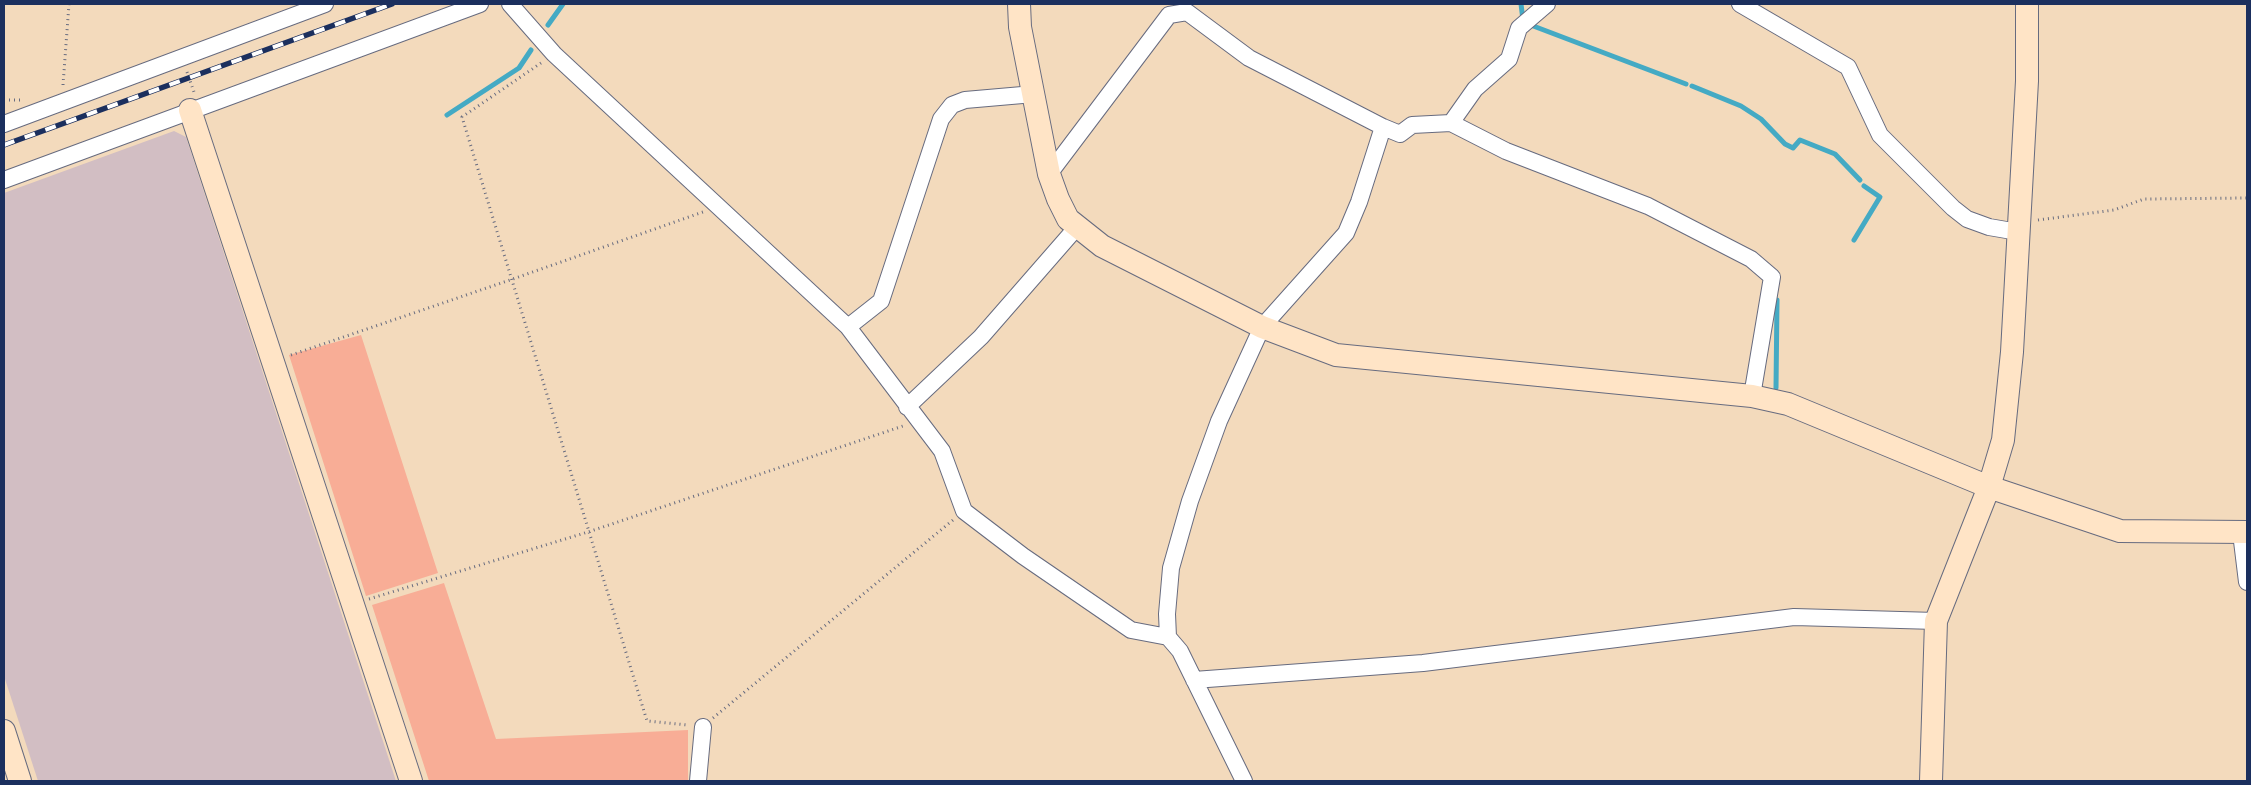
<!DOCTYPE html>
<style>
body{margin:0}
#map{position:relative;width:2251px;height:785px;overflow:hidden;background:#f3dabc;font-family:Kalam,sans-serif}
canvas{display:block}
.frame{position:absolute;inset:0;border:5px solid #1b2f5e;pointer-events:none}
</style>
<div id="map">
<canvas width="2251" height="785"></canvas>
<div class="frame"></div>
</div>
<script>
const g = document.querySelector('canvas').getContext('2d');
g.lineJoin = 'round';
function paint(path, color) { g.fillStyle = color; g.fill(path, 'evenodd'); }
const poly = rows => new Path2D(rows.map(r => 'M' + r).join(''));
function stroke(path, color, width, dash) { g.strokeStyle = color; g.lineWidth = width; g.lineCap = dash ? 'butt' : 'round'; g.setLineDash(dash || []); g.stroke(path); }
paint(poly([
 [174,131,186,137,396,781,38,781,4,676,4,193]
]), '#d2bec3');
stroke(poly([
 [1521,4,1523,20],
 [1528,24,1686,84],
 [548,25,563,4],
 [1692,86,1741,106,1761,119,1785,144,1793,148,1800,140,1835,154,1860,180],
 [447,115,519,68,531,50],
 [1854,240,1880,197,1864,186],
 [1776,388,1777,300]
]), '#44aac4', 5);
paint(poly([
 [361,335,438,573,366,596,289,355],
 [444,583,496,739,688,730,688,781,429,781,372,605]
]), '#f8ad96');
const street = poly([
 [510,4,554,54,848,327,942,451,964,511,1023,556,1131,630,1168,637,1180,651,1244,781],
 [1740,4,1848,67,1880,135,1953,208,1967,219,1989,227,2018,232],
 [1451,123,1475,89,1509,59,1519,28,1547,4],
 [4,124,325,4],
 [1049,174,1169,15,1187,12,1249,58,1383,127,1400,134,1412,125,1451,123,1506,151,1648,206,1751,259,1772,277,1752,396],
 [4,180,480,4],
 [848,327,881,301,941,119,952,105,965,100,1034,94],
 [907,407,981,337,1077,227],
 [2241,533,2247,582],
 [1168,637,1167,614,1171,568,1190,501,1219,421,1262,327,1346,233,1359,202,1383,127],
 [1194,680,1423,663,1794,617,1936,621],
 [698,781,703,727]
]);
const secondary = poly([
 [1019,4,1020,27,1049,174,1058,199,1068,219,1102,246,1262,327,1336,355,1752,396,1788,404,1989,487,2120,531,2247,532],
 [190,110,411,781],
 [4,731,20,781],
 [1931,781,1936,621,1989,487,2003,440,2012,352,2027,81,2027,4]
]);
stroke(street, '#676b7f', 18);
stroke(secondary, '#676b7f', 24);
stroke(poly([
 [541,63,462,117,647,721,688,725],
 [187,72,194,92],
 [63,85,69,4],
 [4,100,21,100],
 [2038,220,2114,210,2144,199,2247,198],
 [291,355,510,280,703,212],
 [369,599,588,532,903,426],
 [713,718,953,520]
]), '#676b7f', 3, [1, 4]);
stroke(street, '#fff', 16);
stroke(secondary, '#ffe4c6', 22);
const rail = poly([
 [4,145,392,4]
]);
stroke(rail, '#1b2f5e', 5.5);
stroke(rail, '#fff', 4, [11]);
</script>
